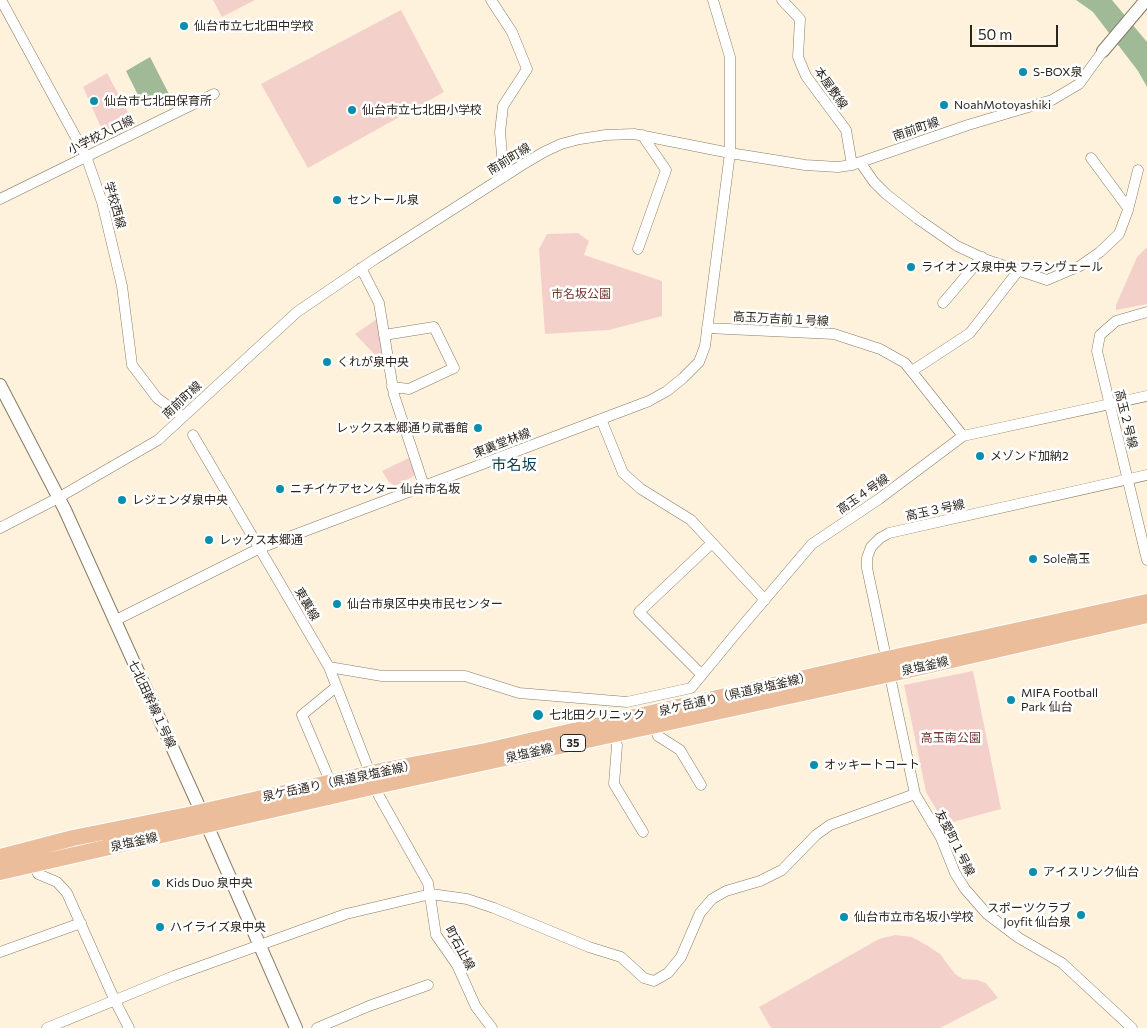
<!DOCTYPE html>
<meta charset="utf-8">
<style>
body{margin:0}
#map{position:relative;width:1147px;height:1028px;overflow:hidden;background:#fef2dd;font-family:Commissioner,sans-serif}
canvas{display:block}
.scale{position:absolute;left:970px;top:25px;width:88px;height:22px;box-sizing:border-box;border:2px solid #2b251c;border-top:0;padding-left:6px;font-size:15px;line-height:18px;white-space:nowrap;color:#2b251c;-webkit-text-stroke:4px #fff;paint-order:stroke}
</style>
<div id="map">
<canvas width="1147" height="1028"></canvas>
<div class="scale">50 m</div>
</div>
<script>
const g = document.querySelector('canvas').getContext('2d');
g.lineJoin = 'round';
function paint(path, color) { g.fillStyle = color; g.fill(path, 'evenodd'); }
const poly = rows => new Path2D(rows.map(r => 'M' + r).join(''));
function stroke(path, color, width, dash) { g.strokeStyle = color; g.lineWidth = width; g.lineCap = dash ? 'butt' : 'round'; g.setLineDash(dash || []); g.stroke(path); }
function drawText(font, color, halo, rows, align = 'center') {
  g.font = font + ' Commissioner,"Noto Sans JP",sans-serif'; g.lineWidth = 5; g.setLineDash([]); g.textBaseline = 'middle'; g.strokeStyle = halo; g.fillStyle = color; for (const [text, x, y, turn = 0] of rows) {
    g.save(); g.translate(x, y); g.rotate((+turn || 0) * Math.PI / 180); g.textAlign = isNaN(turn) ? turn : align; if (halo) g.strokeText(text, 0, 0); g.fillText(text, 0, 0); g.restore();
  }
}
paint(poly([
 [213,0,255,0,222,17],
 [401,10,444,92,308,168,261,84],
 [107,73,131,118,103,132,83,87],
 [578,233,589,241,584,255,662,281,662,316,609,330,545,334,539,249,547,234],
 [1147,247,1147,304,1116,310,1116,305,1137,257],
 [377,319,386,356,379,359,355,334],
 [411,457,415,470,414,476,395,486,389,482,382,471],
 [973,671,1001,809,945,824,926,792,904,685],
 [895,935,912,937,928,946,940,954,955,974,963,979,977,980,986,983,998,998,940,1028,771,1028,759,1007,879,939]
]), '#f4d0cb');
paint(poly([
 [1076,0,1112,0,1147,42,1147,87,1138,71,1093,12],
 [150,57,170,96,145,109,126,71]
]), '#a0ba98');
const minor = poly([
 [1,0,86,156,102,202,122,286,132,365,157,398,183,417],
 [491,0,512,32,527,69,503,106,500,132,504,177],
 [782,0,800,19,798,57,806,76,846,130,852,165],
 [1091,158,1128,208],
 [860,162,874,182,886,194,918,219,957,246,987,260,1047,280,1080,266,1100,252,1119,234,1128,210,1138,170],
 [0,199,214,94],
 [638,249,666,170,642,135],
 [361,268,379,303,394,395,424,486],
 [943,303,982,257],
 [1147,312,1116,321,1100,335,1097,351,1147,560],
 [707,328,834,334,880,349,905,363,963,436],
 [384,335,434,327,454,368,409,389,392,387],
 [912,371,970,333,1018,271],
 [601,419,623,473,641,489,691,520,765,600],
 [193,435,329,667,379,796,428,883,436,935,457,965,476,1007,492,1028],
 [0,528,58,498,158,440,297,312,375,259,522,165,544,152,561,144,580,139,606,135,634,134,730,153,805,165,838,167,852,165,968,125,1052,100,1079,84,1103,51],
 [114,621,260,548,649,401,667,391,683,378,699,362,705,346,730,153,730,57,713,0],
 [329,667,382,676,465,676,519,693,627,702,691,688,738,631,812,544,879,499,963,436,1147,396],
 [702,675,639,612,712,543],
 [654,725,658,736,680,750,701,785],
 [614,734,617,745,614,784,643,832],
 [329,783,327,774,302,715,336,687],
 [35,865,38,874,57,882,67,893,115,1001,129,1028],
 [0,952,81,923],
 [47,1028,174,976,346,914,431,894,467,899,494,908,589,947,621,957,644,978,654,981,668,973,681,957,700,913,712,899,726,891,760,881,782,870,816,835,830,825,915,794],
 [317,1028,369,1006,428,985],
 [1132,1028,1062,963,1019,938,987,914,965,889,955,873,941,838,915,794,867,568,867,558,871,547,880,538,889,533,1147,475]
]);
const tertiary = poly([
 [1103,51,1146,0],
 [0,385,65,510,196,800,296,1028]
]);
const primary = poly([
 [0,857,73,838,188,815,385,770,486,751,887,659,1147,602],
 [0,872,376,786,904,671,1147,615]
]);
stroke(minor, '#887b63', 11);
stroke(tertiary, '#887b63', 14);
stroke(primary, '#fff', 18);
stroke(minor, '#fff', 10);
stroke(tertiary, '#fff', 12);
stroke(primary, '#ecbd9a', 16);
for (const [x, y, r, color] of [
 [184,26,5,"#098ead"],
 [1023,72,5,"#098ead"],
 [94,101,5,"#098ead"],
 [944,105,5,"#098ead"],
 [352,110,5,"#098ead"],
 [337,200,5,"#098ead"],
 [911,267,5,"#098ead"],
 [327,362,5,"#098ead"],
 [478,428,5,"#098ead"],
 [980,456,5,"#098ead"],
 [280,489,5,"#098ead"],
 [122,500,5,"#098ead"],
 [209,540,5,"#098ead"],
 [1033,559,5,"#098ead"],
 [337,604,5,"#098ead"],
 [1011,700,5,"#098ead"],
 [538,715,6,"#098ead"],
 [814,765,5,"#098ead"],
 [1033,872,5,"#098ead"],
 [156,883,5,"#098ead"],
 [1081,915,5,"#098ead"],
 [844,917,5,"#098ead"],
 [160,927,5,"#098ead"]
]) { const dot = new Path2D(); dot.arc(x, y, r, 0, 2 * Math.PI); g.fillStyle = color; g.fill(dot); stroke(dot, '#fff', 2); }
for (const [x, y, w] of [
 [573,743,25]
]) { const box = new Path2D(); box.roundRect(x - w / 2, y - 8.5, w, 17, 4); g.fillStyle = '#fff'; g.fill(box); stroke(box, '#2b251c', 1); }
drawText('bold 11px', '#2b251c', null, [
 ["35",573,743]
]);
drawText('12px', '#2b251c', '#fff', [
 ["仙台市立七北田中学校",194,26],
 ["S-BOX泉",1033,72],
 ["仙台市七北田保育所",104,101],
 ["NoahMotoyashiki",954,105],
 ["仙台市立七北田小学校",362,110],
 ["セントール泉",347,200],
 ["ライオンズ泉中央 フランヴェール",921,267],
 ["くれが泉中央",337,362],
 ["レックス本郷通り貮番館",468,428,"right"],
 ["メゾンド加納2",990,456],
 ["ニチイケアセンター 仙台市名坂",290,489],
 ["レジェンダ泉中央",132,500],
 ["レックス本郷通",219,540],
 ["Sole高玉",1043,559],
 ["仙台市泉区中央市民センター",347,604],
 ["MIFA Football",1021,693],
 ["Park 仙台",1021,707],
 ["七北田クリニック",549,715],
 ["オッキートコート",824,765],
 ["アイスリンク仙台",1043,872],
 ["Kids Duo 泉中央",166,883],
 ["スポーツクラブ",1071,908,"right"],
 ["Joyfit 仙台泉",1071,922,"right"],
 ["仙台市立市名坂小学校",854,917],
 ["ハイライズ泉中央",170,927]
], 'left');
drawText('12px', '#2b251c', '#fff', [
 ["本屋敷線",831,88,55],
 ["南前町線",916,129,-19],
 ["小学校入口線",101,135,-26],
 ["南前町線",509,159,-32],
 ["学校西線",115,205,74],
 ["高玉万吉前１号線",781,319,3],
 ["南前町線",182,400,-43],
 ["高玉２号線",1126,419,76],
 ["東裏堂林線",502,443,-21],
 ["高玉４号線",863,494,-35],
 ["高玉３号線",935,510,-12],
 ["東裏線",307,604,60],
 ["泉塩釜線",925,666,-13],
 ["泉ケ岳通り（県道泉塩釜線）",735,694,-13],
 ["七北田幹線１号線",152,704,65],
 ["泉塩釜線",529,753,-13],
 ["泉ケ岳通り（県道泉塩釜線）",339,781,-12],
 ["泉塩釜線",134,842,-13],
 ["友愛町１号線",955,843,63],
 ["町石止線",460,948,61]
]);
drawText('12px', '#733730', '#fff', [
 ["市名坂公園",581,294],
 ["高玉南公園",951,738]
]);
drawText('15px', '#043f4e', '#fff', [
 ["市名坂",514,465]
]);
</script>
